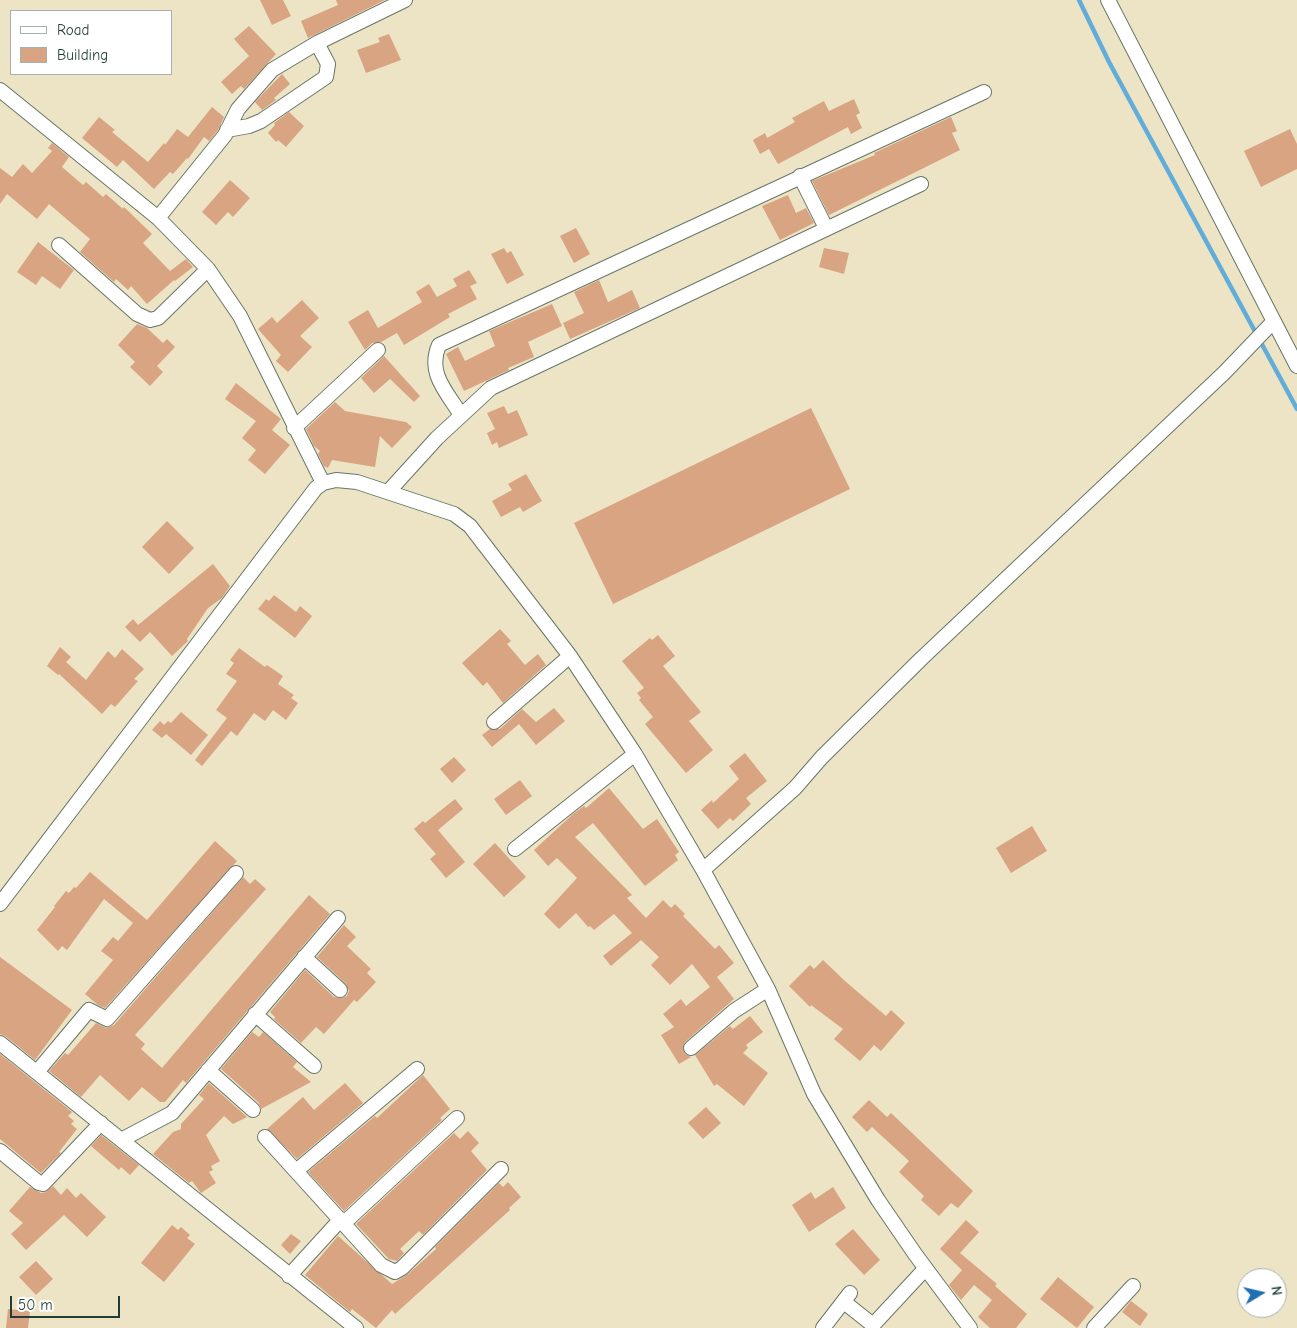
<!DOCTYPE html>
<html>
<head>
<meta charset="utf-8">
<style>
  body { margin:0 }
  #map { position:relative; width:1297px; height:1328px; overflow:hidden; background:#ece4c5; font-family:"Comic Neue",sans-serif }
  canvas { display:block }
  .legend { position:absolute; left:10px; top:10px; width:162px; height:65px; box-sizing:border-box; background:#fff; border:1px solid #a5b1ae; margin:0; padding:6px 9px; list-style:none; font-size:15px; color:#1f3d34 }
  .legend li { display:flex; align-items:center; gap:10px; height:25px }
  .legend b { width:25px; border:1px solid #a5b1ae }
  .north { position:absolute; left:1237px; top:1268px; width:50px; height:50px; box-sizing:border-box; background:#fff; border:1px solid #a5b1ae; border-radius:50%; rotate:81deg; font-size:14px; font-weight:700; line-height:20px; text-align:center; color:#1f3d34 }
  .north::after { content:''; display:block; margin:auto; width:18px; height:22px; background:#1f6fb2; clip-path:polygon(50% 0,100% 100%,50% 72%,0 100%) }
  .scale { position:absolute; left:10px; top:1296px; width:110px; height:22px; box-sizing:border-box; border:2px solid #1f3d34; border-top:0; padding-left:6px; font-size:15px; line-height:18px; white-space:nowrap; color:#1f3d34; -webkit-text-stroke:4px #fff; paint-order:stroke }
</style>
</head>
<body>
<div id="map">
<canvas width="1297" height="1328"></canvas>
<ul class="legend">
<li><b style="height:6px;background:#fff"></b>Road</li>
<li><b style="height:14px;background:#d8a481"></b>Building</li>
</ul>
<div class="north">N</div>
<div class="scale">50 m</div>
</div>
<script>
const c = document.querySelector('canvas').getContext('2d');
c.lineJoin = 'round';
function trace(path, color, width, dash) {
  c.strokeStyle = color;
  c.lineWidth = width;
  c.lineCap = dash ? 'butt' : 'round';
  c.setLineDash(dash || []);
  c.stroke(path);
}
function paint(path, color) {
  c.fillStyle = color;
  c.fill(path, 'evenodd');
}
const stream = new Path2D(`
  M1079 0 1109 62 1297 409`);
const building = new Path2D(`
  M260 0H283L291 16 272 25Z
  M336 0H385L308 38 301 21 338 5Z
  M249 26 276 54 244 89 241 86 232 94 221 82 249 56 234 39Z
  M389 34 401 60 366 73 357 50 380 42 378 38Z
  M282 74 290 84 274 98 276 100 262 110 255 102Z
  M854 99 860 113 856 115 862 128 851 134 848 127 778 164 769 149 760 154 753 140 765 133 767 138 795 122 792 118 824 101 829 111Z
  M212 107 224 117 218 130 209 141 204 137 188 159 187 158 173 174 170 172 154 189 123 160 117 167 82 138 99 117 115 130 112 132 148 162 164 143 165 145 177 129 188 137Z
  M289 112 304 126 286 147 278 140 276 142 268 133 275 125 274 123Z
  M951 117 957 131 952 133 960 150 829 215 812 181 875 155 874 153Z
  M1290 129 1297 144V169L1261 187 1244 151Z
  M52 143 69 157 62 167 83 185 86 182 103 197 106 194 123 209 124 207 152 234 143 243 170 271 186 259 193 267 175 281 174 280 147 304 131 286 128 290 116 279 114 282 80 252 90 239 49 204 37 219 7 194 0 204V168L12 177 23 164 32 173 52 151 48 148Z
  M230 180 250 198 233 217 228 212 216 225 202 212Z
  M788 195 796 213 806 208 814 223 780 240 762 206Z
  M576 228 590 254 574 263 560 236Z
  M38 242 74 270 60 289 42 276 36 285 17 272Z
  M504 248 507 253 511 251 524 275 507 284 491 254Z
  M824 248 849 253 844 274 819 267Z
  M469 270 477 283 470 286 477 299 448 314 450 317 404 345 397 333 381 342 372 343 365 350 348 322 368 310 378 328 422 302 416 292 429 284 437 297 457 286 453 279Z
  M599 280 608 302 632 290 640 308 570 339 563 323 584 313 574 292Z
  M302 300 319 318 300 336 312 347 288 372 276 361 281 355 258 329 272 317 277 323Z
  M552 304 562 326 528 342 534 357 508 368 509 370 464 391 446 354 458 347 465 361 495 346 489 331Z
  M137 324 147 328 163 343 167 339 175 347 157 366 163 372 150 386 130 367 135 362 118 345Z
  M384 356 420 396 414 402 390 379 374 393 361 378Z
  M236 383 281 419 272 430 290 445 265 474 248 460 256 450 242 438 256 421 225 399Z
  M335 402 345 411 406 422 412 427 392 448 380 436 375 467 332 460 328 468 324 466 318 454 320 451 314 446 306 429Z
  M504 406 508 414 517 410 528 435 499 448 497 442 492 445 487 433 495 429 487 413Z
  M811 408 850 489 613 604 574 523Z
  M526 474 542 501 523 512 520 507 501 517 492 501 512 490 508 484Z
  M167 521 194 548 169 574 142 547Z
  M213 564 230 586 222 598 208 608 187 639 188 641 172 656 150 632 140 642 125 627 133 619 138 625Z
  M274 595 296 612 300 606 312 616 295 638 258 609 266 599 269 601Z
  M500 629 511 641 507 644 525 665 538 654 546 665 503 703 487 682 483 686 462 663Z
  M658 635 675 656 663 666 701 712 689 721 713 750 686 773 645 724 653 717 639 700 641 698 637 693 644 688 622 661 650 638 652 640Z
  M60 647 71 657 66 662 86 680 108 651 115 658 122 649 144 669 134 679 138 681 115 707 111 704 102 714 59 674 58 675 47 666Z
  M239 648 265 667 267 665 283 676 278 684 294 695 291 698 298 703 286 720 273 710 265 721 254 713 237 736 231 731 202 766 195 760 227 718 216 710 237 681 226 674 234 663 230 660Z
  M554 708 565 721 536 745 519 724 492 747 482 735 490 729H500L522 709 536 722Z
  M181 712 208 735 191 755 166 734 162 738 152 730 160 721 164 725 168 721 171 723Z
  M745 753 767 781 746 798 751 804 733 821 730 818 718 829 701 810 712 800 713 803 739 779 729 766Z
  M454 757 466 770 452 783 440 769Z
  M520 780 532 796 506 815 494 799Z
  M609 788 643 829 657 819 679 852 675 855 678 860 645 886 593 823 575 837 632 895 627 898 646 918 663 900 671 908 675 904 685 914 683 916 715 949 719 945 734 963 717 977 734 999 685 1042 683 1050 685 1054 691 1057 679 1064 661 1035 674 1027 663 1014 681 999 686 1006 710 987 692 964 670 985 651 965 659 957 641 940 611 966 603 956 632 933 614 914 594 930 590 926 588 927 576 913 559 929 544 914 577 878 557 858 548 866 534 850 573 814 584 806 586 808Z
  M455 799 463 809 438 830 465 862 446 878 430 859 436 854 414 829 423 821 425 823Z
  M1032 826 1047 851 1011 873 996 848Z
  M215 841 237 861 105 1008 98 1005 85 994 113 960 101 951 113 937 118 941 133 923 104 899 67 950 62 946 58 951 37 930 55 907 54 906 66 891 69 893 74 887 76 888 90 872 147 920Z
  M495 843 526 877 504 897 473 864Z
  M243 877 250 884 255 879 266 889 135 1035 145 1044 141 1049 162 1068 309 895 330 914 186 1083 183 1080 165 1102H160L142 1087 129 1101 100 1075 81 1097 49 1071 65 1053 68 1055 96 1023 106 1028 114 1025Z
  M344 925 356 937 347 946 371 969 367 973 376 982 357 1002 354 1000 324 1034 316 1027 301 1043 274 1019 275 1017 270 1012 305 970 334 997 342 998 347 996 349 991 346 984 317 957Z
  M0 957 72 1010 35 1060 5 1036 0 1034Z
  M823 960 846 982 886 1016 891 1010 905 1023 881 1051 874 1045 860 1061 834 1039 843 1029 811 1005 810 1007 789 986 810 965 814 969Z
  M750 1016 763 1032 746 1045 748 1048 743 1053 768 1073 744 1106 717 1084 714 1086 695 1055 730 1026 733 1029Z
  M252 1032 259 1037 263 1032 297 1062 293 1067 311 1082 261 1109 259 1103 221 1069Z
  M0 1054 72 1112 68 1116 74 1121 71 1124 77 1129 59 1152 61 1153 41 1173 0 1139Z
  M423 1075 450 1109 440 1118 442 1120 344 1211 308 1172 375 1116 377 1118Z
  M209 1083 247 1117 233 1124 224 1116 206 1135 220 1161 211 1166 213 1170 209 1172 216 1183 201 1193 192 1181 189 1183 153 1154 173 1132 181 1129V1124L204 1099 199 1095Z
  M345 1083 363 1103 297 1159 267 1129 303 1097 314 1110Z
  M869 1100 887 1117 891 1113 973 1191 958 1208 951 1203 939 1216 921 1200 924 1196 899 1172 909 1161 872 1127 867 1132 852 1117Z
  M706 1107 721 1123 703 1139 688 1123Z
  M468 1131 479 1143 471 1151 487 1170 423 1235 419 1231 400 1249 404 1253 397 1261 389 1259 356 1224 454 1133 460 1139Z
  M101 1135 139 1165 130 1175 121 1167 119 1170 91 1146Z
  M508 1182 521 1197 509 1208 510 1210 395 1314 392 1310 376 1328 352 1309 350 1312 305 1275 338 1236 392 1284 408 1274 436 1249 435 1247 499 1183 503 1187Z
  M53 1186 61 1195 67 1188 76 1198 81 1193 106 1217 87 1237 64 1215 26 1250 11 1234 23 1223 9 1211 30 1187 41 1193 46 1192Z
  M833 1187 846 1208 809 1232 792 1205 811 1192 815 1199Z
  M966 1220 979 1232 960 1253 997 1284 995 1286 1027 1314 1016 1328H990L978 1317 992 1300 974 1285 961 1300 949 1285 962 1270 940 1249Z
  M172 1225 178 1230 181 1227 190 1235 187 1238 195 1244 164 1282 141 1263Z
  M853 1229 880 1260 864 1275 835 1244Z
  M291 1234 301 1241 290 1254 281 1245Z
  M36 1261 53 1279 36 1295 19 1277Z
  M1058 1277 1094 1307 1077 1328 1040 1299Z
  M1131 1301 1148 1314 1140 1326 1122 1312Z
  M8 1309 30 1311 28 1328H6Z`);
const minor = new Path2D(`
  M1108 0 1297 366
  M0 90 158 218 208 269 240 316 323 483
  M227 130 249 126 261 121 326 77 328 64 317 43
  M800 176 826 228
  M158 218 225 135 238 109 272 70 317 43 405 0
  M59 245 137 314 150 320 158 318 208 269
  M461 415C446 391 427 373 439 345L984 92
  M294 428 378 350
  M388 492 437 438 491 388 921 184
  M494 722 570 656
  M515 849 635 754
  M703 870 795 788 822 757 922 658 1224 373 1273 322
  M0 904 316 488 323 483 336 480 357 482 454 514 470 526 570 656 635 754 703 870 768 989 814 1094 878 1200 915 1254 970 1328
  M304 957 340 990
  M255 1014 314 1066
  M0 1043 356 1328
  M691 1048 734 1011 768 989
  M208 1070 253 1110
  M37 1072 89 1010 107 1019 236 873
  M265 1137 381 1265 395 1272 402 1268 501 1169
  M121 1140 172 1113 338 918
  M0 1151 39 1183 43 1184 101 1123
  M296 1171 417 1069
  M344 1223 457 1118
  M289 1276 341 1219
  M844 1302 873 1325 925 1269
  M823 1328 850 1293
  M1094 1328 1133 1286`);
trace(stream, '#62acda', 4.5);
paint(building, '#d8a481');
trace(minor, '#677767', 16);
trace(minor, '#fff', 14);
</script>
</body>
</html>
